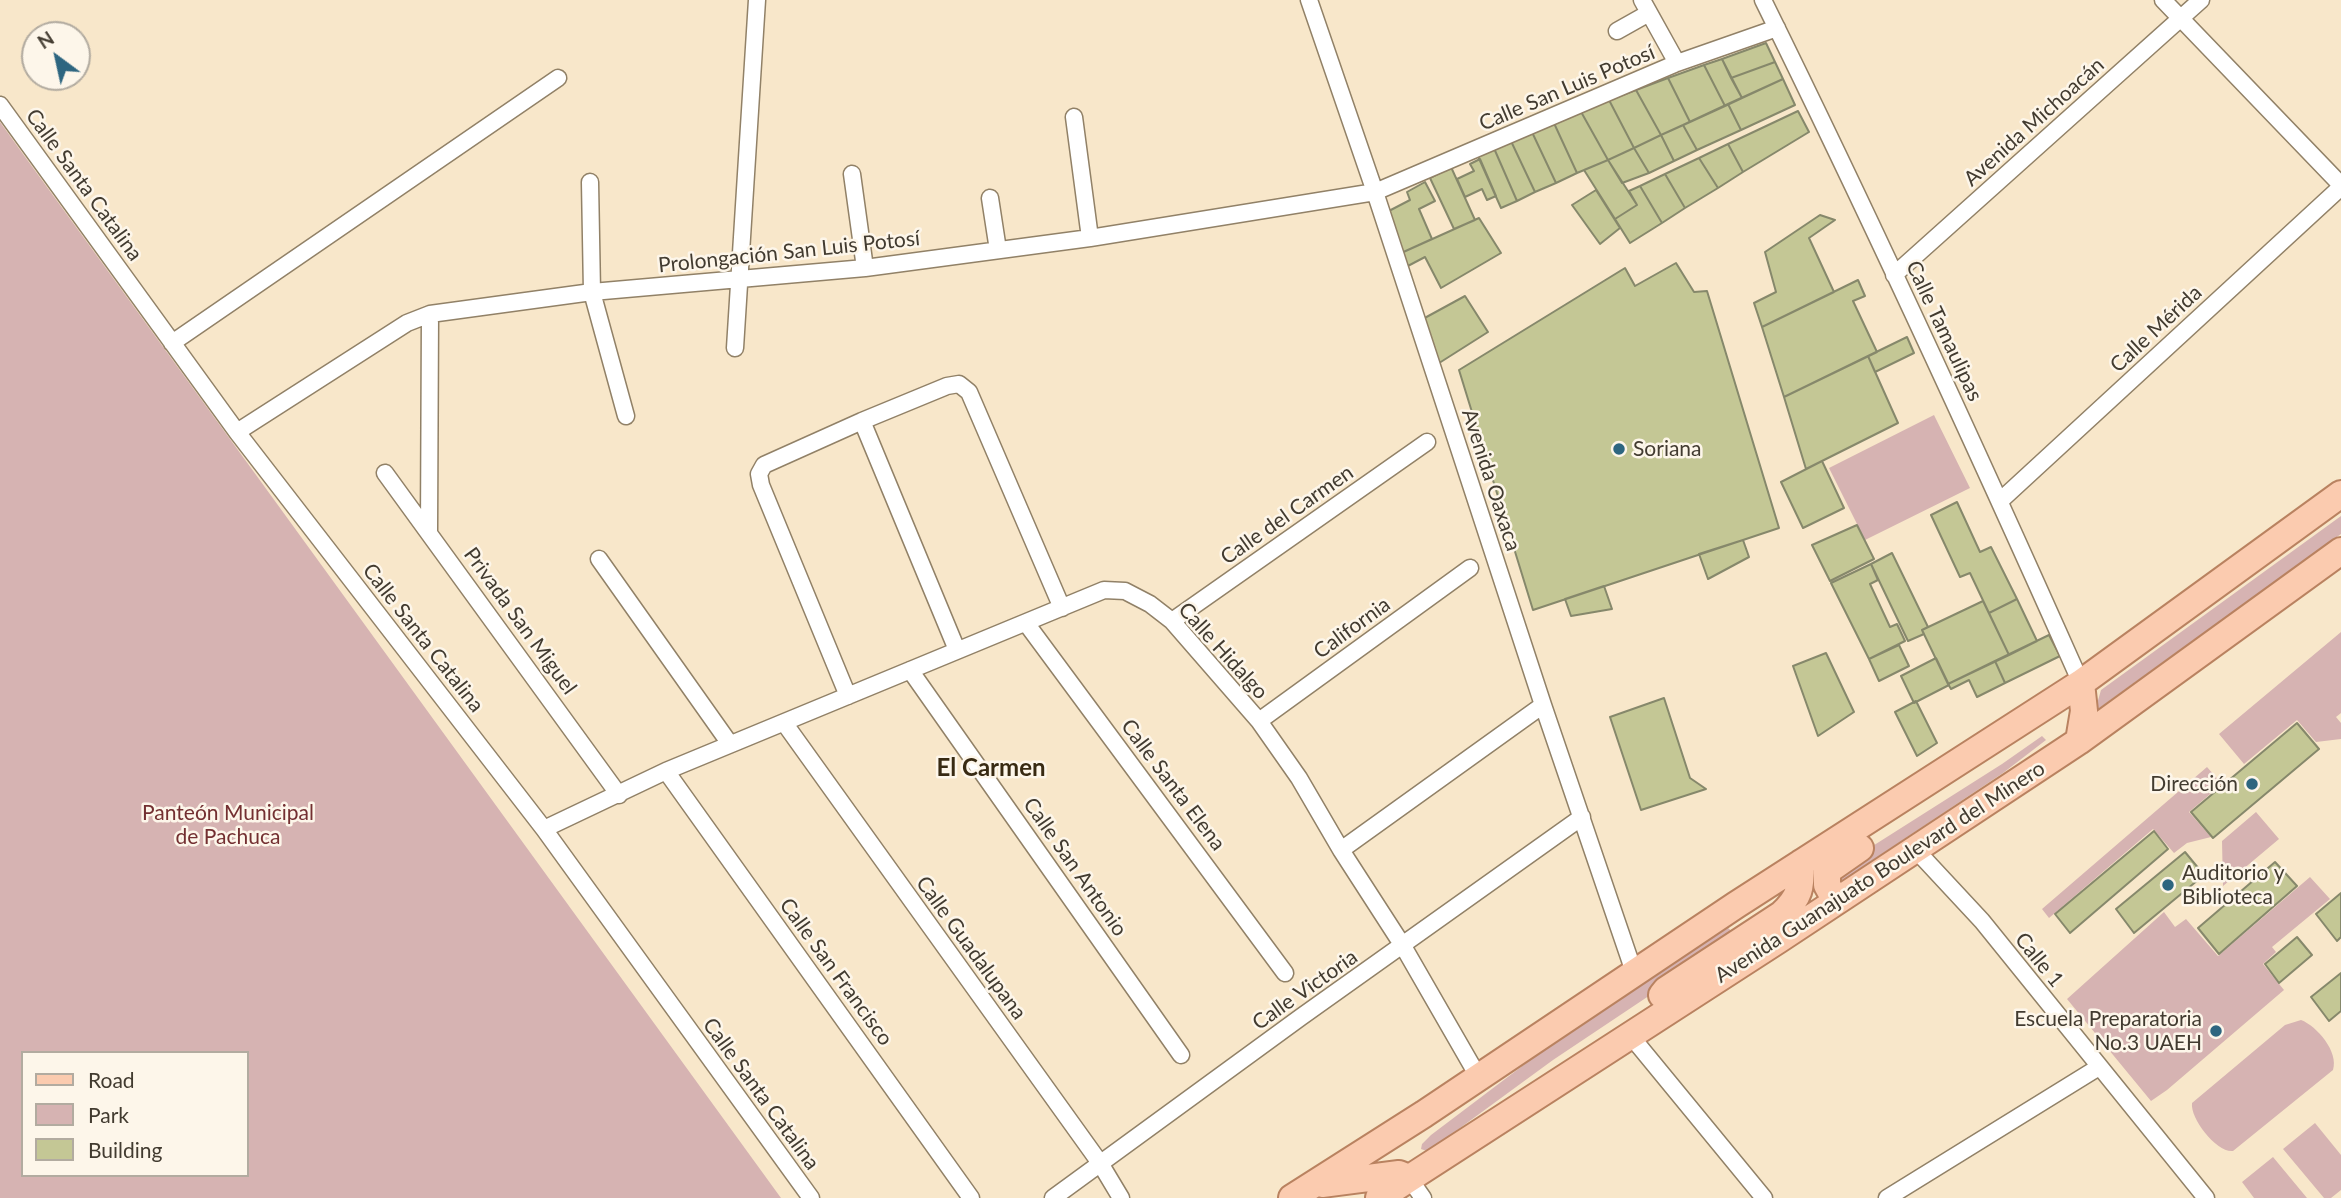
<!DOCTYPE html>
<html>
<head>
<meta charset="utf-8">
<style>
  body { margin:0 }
  #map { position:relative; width:2341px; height:1198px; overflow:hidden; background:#f8e7ca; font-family:Lato,sans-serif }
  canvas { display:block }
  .legend { position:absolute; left:21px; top:1051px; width:228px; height:126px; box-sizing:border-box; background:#fdf6ea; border:2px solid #b2aba0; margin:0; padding:9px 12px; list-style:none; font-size:21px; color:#423b30 }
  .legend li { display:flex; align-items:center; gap:14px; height:35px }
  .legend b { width:35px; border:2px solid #b2aba0 }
  .north { position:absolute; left:21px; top:21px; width:70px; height:70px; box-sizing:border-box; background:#fdf6ea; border:2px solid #b2aba0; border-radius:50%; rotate:327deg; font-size:19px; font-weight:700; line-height:28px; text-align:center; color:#423b30 }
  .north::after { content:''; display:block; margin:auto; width:24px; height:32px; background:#2e6680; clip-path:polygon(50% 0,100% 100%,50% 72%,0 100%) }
</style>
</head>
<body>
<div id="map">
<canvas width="2341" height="1198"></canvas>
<ul class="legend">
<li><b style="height:9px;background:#fbcbaf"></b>Road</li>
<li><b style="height:19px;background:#d6b3b2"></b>Park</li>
<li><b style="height:19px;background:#c4c795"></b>Building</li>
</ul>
<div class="north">N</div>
</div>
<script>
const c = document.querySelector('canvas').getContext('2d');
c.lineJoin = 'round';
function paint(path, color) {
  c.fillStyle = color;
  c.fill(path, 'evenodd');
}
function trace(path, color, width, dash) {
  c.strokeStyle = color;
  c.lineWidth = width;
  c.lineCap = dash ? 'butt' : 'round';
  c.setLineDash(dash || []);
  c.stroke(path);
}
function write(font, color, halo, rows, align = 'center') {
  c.font = font + ' Lato,sans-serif';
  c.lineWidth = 5;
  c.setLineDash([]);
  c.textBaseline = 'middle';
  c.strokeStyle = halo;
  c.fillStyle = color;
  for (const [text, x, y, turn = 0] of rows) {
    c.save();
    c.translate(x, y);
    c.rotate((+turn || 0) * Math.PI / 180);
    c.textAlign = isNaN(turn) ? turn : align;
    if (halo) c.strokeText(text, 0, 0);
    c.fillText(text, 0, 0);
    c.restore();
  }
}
const green = new Path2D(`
  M0 122 23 154 781 1198H0ZM23 1053H247V1175H23Z
  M1934 415 1970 488 1865 540 1829 468Z
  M2341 516V534L2095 711 2101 690Z
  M2341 632V713L2336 717 2341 723V739L2316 742 2297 720 2244 764 2219 734Z
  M2042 736 2046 740 2003 773 1843 880H1839L1838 868 2002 764Z
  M2207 767 2222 784 2189 812 2211 837 2187 843 2174 853 2153 829 2049 918 2042 909Z
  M2256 812 2279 839 2223 886 2222 841Z
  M2310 877 2330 899 2272 947 2276 952 2263 964 2284 990 2167 1090 2151 1101 2067 999 2164 912 2175 927 2186 919 2218 956Z
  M1728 928 1735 934 1731 941 1553 1060 1434 1147 1427 1151 1421 1149 1422 1144 1431 1135 1562 1036Z
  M2301 1020C2317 1026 2339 1052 2333 1070L2233 1151C2217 1153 2190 1119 2192 1103L2285 1025Z
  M2315 1123 2341 1155V1190L2331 1198H2324L2283 1149Z
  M2273 1157 2307 1198H2254L2242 1182Z`);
const building = new Path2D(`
  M1766 43 1775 62 1731 78 1722 59Z
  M1722 59 1742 98 1725 106 1704 65Z
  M1775 62 1783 79 1742 98 1731 78Z
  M1704 65 1725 106 1690 122 1668 78Z
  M1668 78 1690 122 1661 135 1636 90Z
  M1783 79 1795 105 1741 130 1728 104Z
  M1636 90 1661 135 1634 148 1609 100Z
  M1609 100 1634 148 1608 160 1580 110Z
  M1728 104 1741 130 1697 150 1683 125Z
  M1580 110 1608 160 1577 173 1553 121Z
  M1798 111 1809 132 1743 172 1728 144Z
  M1553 121 1577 173 1556 183 1531 130Z
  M1683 125 1697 150 1674 161 1661 135Z
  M1531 130 1556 183 1535 192 1510 139Z
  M1661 135 1674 161 1649 173 1634 148Z
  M1510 139 1535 192 1517 201 1493 146Z
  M1728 144 1743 172 1718 188 1699 158Z
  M1493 146 1517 201 1501 208 1477 154Z
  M1634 148 1649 173 1622 183 1608 160Z
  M1699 158 1718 188 1685 208 1665 174Z
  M1480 159 1496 196 1487 200 1482 189 1465 197 1457 179 1474 171 1470 164Z
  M1608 160 1637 205 1615 219 1584 170Z
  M1451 167 1475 220 1454 229 1430 178Z
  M1665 174 1685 208 1662 223 1640 186Z
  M1425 182 1435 201 1419 209 1432 239 1399 254 1385 213 1410 200 1407 192Z
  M1640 186 1662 223 1630 243 1615 219 1637 205 1629 191Z
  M1596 190 1620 228 1600 244 1572 205Z
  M1820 215 1835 220 1809 238 1834 292 1762 327 1754 303 1776 292 1765 252Z
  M1479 218 1501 253 1441 288 1425 257 1404 268 1399 254Z
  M1676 263 1694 292 1707 291 1779 528 1533 610 1459 370 1625 268 1635 286Z
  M1858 280 1865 296 1853 301 1877 352 1784 397 1762 327Z
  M1465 296 1488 332 1436 365 1421 320Z
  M1907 337 1914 353 1875 372 1868 356Z
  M1868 356 1898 423 1806 469 1784 397Z
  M1822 461 1844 508 1803 528 1781 482Z
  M1957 502 1980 552 1991 547 2017 599 1989 613 1970 573 1960 577 1931 515Z
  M1857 525 1874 559 1830 581 1812 545Z
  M1743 540 1749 557 1708 579 1699 554Z
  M1892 553 1928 627 1922 630 1924 634 1908 641 1871 564Z
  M1871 564 1878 580 1870 584 1890 627 1897 624 1905 641 1869 659 1831 583Z
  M1604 586 1612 609 1571 616 1565 599Z
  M2017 599 2037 641 2009 655 1989 613Z
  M1983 601 2009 655 1948 684 1922 630Z
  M2049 635 2060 656 2005 683 1995 661Z
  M1899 645 1909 666 1879 681 1869 659Z
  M1826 653 1854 712 1818 736 1793 666Z
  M1936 658 1949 685 1914 703 1901 676Z
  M1995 661 2005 683 1977 697 1969 680 1951 689 1948 684Z
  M1664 698 1690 778 1706 789 1641 810 1610 717Z
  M1916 701 1937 743 1917 756 1895 712Z
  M2297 723 2319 749 2213 838 2191 812Z
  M2154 831 2168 849 2070 933 2055 914Z
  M2185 852 2204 875 2134 933 2116 909Z
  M2275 862 2297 886 2219 954 2198 928Z
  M2341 893V937L2337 941 2316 914Z
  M2297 937 2312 955 2279 983 2265 964Z
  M2341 973V1011L2329 1021 2311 997Z`);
const street = new Path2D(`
  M1309 0 1375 192 1543 705 1634 972
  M1642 0 1677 63
  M1763 0C1874 225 1979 454 2081 683
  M2163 0 2341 185
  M1617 31 1649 13
  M0 105 237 432 544 829 811 1198
  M1074 117 1090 238
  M852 174 865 268
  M590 182 592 292 626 416
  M990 198 998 250
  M1894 275 2201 0
  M172 343 558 78
  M735 348 757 0
  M862 421 957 650
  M237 432 407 323 430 314 592 292 865 268 1090 238 1375 192 1677 63 1777 28
  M385 473 619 795
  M2000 501 2341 187
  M429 531 430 314
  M599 559 730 744
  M1172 621 1427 442
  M1026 623 1285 973
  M910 670 1181 1055
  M848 696 761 485 759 474 764 465 862 421 947 386 959 384 969 392 1062 608
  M1259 721 1470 568
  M785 724 1100 1163 1121 1198
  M666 771 971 1198
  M544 829 666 771 1104 590 1125 591 1150 604 1172 621 1259 721 1299 778 1341 850 1403 946 1479 1078
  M1915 849 1982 921 2206 1198
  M1341 850 1543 705
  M1630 1035 1764 1198
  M1409 1178 1423 1198
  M1053 1198 1301 1017 1582 817
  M1887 1198 2099 1067`);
const primary = new Path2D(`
  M2079 741 2084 711 2081 683
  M1832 894 1827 885V871L1860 848
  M1662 995 1666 990 1782 914C1800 897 1801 888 1801 863
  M1322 1184 1399 1174 1409 1178
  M1292 1198 1424 1114 1736 905 2081 683 2341 494
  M1379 1198 1778 940 2079 741 2341 551`);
const markers = [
  [1619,449,7,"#2e6680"],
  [2252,784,7,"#2e6680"],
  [2168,885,7,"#2e6680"],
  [2216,1031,7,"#2e6680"]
];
const streetNames = [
  ["Calle San Luis Potosí",1567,88,-23],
  ["Avenida Michoacán",2034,122,-42],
  ["Calle Santa Catalina",84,185,54],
  ["Prolongación San Luis Potosí",789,252,-6],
  ["Calle Mérida",2156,329,-43],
  ["Calle Tamaulipas",1944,331,65],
  ["Avenida Oaxaca",1491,480,72],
  ["Calle del Carmen",1287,515,-35],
  ["Privada San Miguel",520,621,54],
  ["California",1352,628,-36],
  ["Calle Santa Catalina",423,638,52],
  ["Calle Hidalgo",1223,651,48],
  ["Calle Santa Elena",1173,785,53],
  ["Calle San Antonio",1075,867,55],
  ["Avenida Guanajuato Boulevard del Minero",1880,872,-33],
  ["Calle Guadalupana",971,948,54],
  ["Calle 1",2039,960,51],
  ["Calle San Francisco",836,972,54],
  ["Calle Victoria",1305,990,-35],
  ["Calle Santa Catalina",761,1094,54]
];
const poiNames = [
  ["Soriana",1633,449],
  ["Dirección",2238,784,"right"],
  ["Auditorio y",2182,873],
  ["Biblioteca",2182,897],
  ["Escuela Preparatoria",2202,1019,"right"],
  ["No.3 UAEH",2202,1043,"right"]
];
const parkNames = [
  ["Panteón Municipal",228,813],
  ["de Pachuca",228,837]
];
const quarterNames = [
  ["El Carmen",991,768]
];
paint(green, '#d6b3b2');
paint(building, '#c4c795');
trace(building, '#86886b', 2);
trace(street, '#918167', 19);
trace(primary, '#b98260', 30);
trace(street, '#fff', 16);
trace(primary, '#fbcbaf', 26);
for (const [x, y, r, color] of markers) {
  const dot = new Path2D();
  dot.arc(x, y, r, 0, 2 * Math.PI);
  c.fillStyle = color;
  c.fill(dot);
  trace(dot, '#fdf6ea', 2.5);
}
write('21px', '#423b30', '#fdf6ea', streetNames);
write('21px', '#423b30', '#fdf6ea', poiNames, 'left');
write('21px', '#732f31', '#fdf6ea', parkNames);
write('bold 24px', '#382a12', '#fdf6ea', quarterNames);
</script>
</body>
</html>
